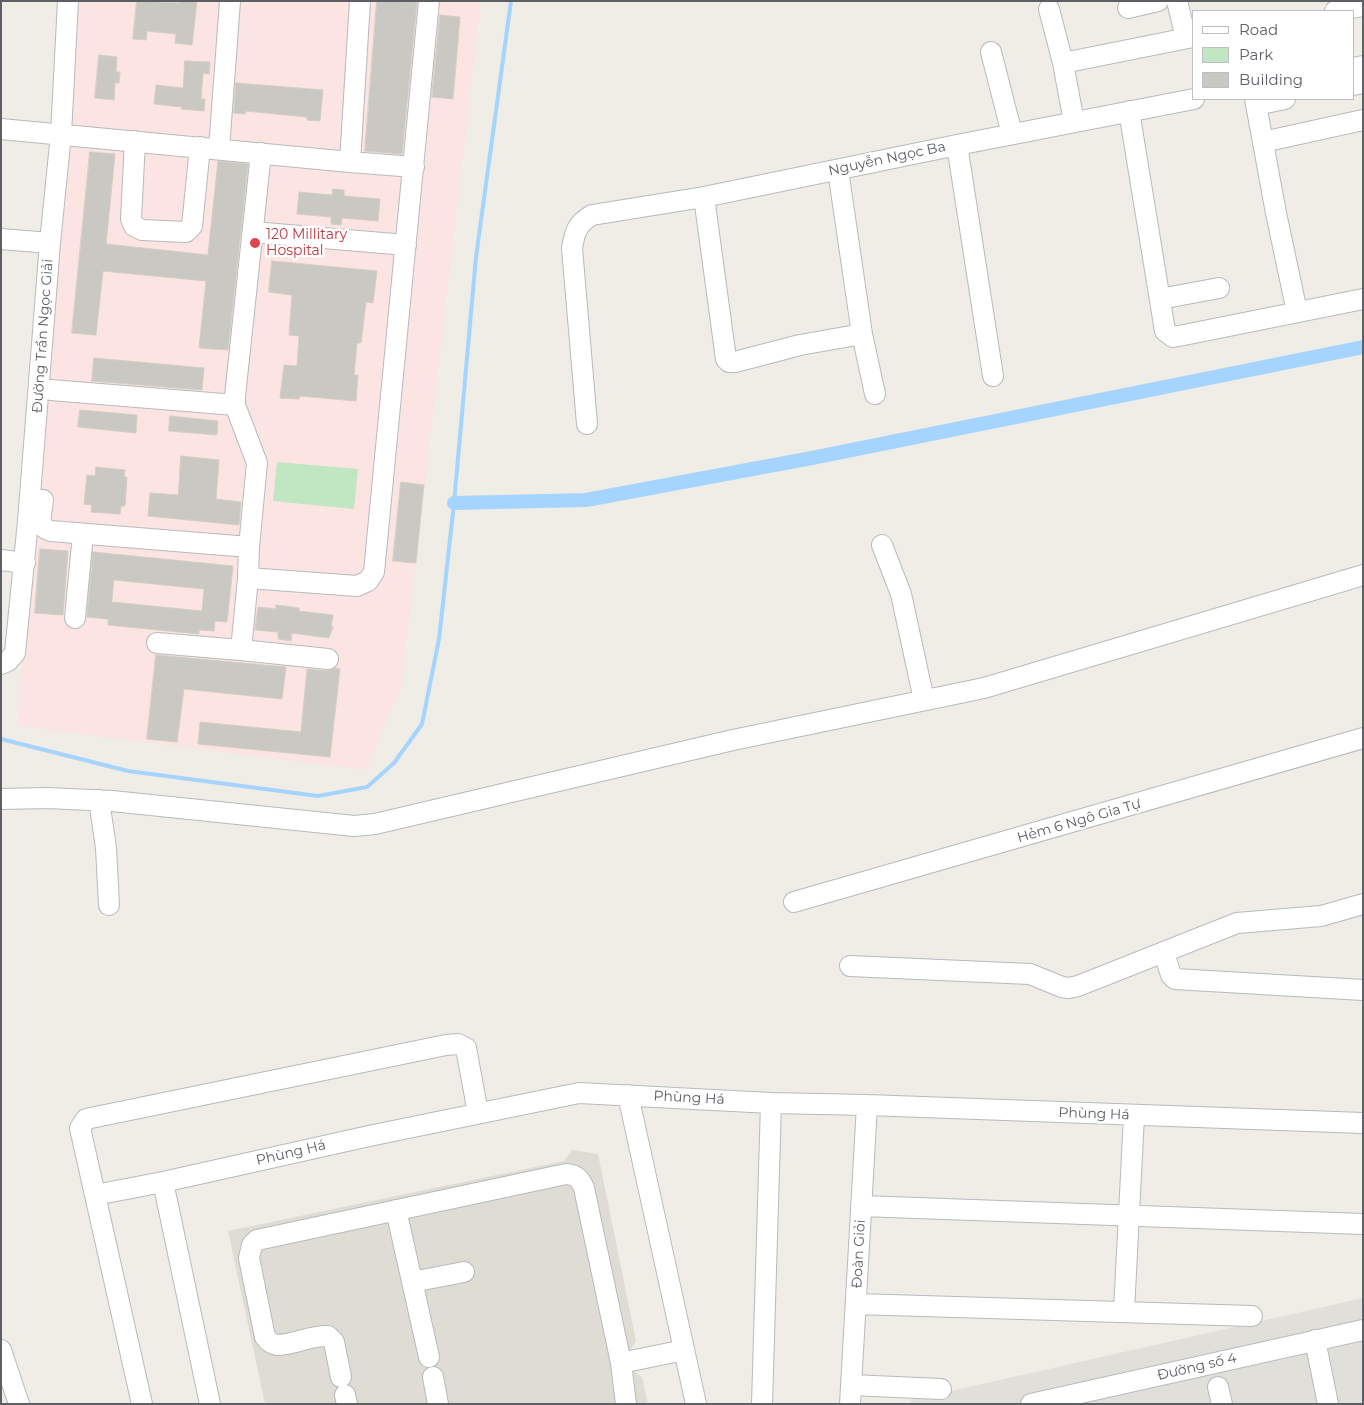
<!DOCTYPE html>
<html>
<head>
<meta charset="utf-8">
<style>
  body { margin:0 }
  #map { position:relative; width:1364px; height:1405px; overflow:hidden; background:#efede5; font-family:Montserrat,sans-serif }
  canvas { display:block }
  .frame { position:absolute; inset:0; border:2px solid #5c6065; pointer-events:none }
  .legend { position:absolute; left:1192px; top:10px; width:162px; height:90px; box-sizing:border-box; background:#fff; border:1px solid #bebfc1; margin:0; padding:6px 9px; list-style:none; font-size:15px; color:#5c6065 }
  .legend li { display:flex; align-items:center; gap:10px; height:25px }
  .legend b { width:25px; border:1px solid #bebfc1 }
</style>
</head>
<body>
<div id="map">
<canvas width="1364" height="1405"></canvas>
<div class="frame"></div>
<ul class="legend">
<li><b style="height:6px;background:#fff"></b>Road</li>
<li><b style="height:14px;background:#c1e6c2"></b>Park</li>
<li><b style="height:14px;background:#cac8c2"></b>Building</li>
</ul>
</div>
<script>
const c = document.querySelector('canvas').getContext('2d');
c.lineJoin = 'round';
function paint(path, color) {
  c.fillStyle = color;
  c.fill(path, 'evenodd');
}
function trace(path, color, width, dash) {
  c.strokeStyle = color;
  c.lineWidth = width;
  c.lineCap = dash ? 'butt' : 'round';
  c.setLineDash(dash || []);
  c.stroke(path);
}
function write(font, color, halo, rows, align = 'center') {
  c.font = font + ' Montserrat,sans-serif';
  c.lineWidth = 5;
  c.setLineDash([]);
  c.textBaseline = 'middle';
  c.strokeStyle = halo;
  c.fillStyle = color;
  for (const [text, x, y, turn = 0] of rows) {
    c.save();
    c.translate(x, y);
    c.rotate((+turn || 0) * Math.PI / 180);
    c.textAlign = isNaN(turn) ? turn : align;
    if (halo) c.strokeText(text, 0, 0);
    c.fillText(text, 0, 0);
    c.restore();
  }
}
const industrial = new Path2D(`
  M1363 1298V1404H912L911 1400Z`);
const education = new Path2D(`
  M572 1150 598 1154 636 1341 628 1353 631 1368 642 1378 648 1404H265L228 1231 564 1161Z`);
const medical = new Path2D(`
  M78 1H481L401 687 366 770 17 726Z`);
const green = new Path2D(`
  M277 462 358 469 354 509 273 501Z`);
const stream = new Path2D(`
  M1 739 128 771 318 796 367 787 394 763 422 724 439 639 454 503 476 257 511 1`);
const canal = new Path2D(`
  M454 503 586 500 812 458 1363 347`);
const building = new Path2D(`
  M137 1 179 3V1H197L192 45 175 43 176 34 147 31 146 40 133 39Z
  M377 1 417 2 402 154 365 151Z
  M440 15 460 17 453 99 432 97Z
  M99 55 117 57 116 72H120L119 83H115L114 100 95 98Z
  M185 61 210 62 209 74 203 73 201 99H205L204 111 181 109 182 107 154 104 156 85 183 88Z
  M236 83 323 90 320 121 307 120V117L246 111 245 114 234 113Z
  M90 152 115 154 106 244 208 255 218 161 248 164 228 350 199 348 206 281 103 271 96 335 72 333Z
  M333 189 344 190V196L380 199 378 221 342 218 341 225 331 224V217L297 214 299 192 332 195Z
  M272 261 377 271 373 303 366 302 361 343H357L354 375H358L356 401 300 396 299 399 280 398 284 365 297 366 299 336 289 335 292 295 269 292Z
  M94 358 204 368 202 390 92 381Z
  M80 410 137 415 136 433 78 427Z
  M170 416 218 421 217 435 169 431Z
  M181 456 219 460 216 499 241 502 239 525 148 516 150 493 178 495Z
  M96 467 125 470 124 477H127L125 506H121L120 514 91 512 92 505 84 504 87 475 95 476Z
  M401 482 424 485 416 563 393 561Z
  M40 549 68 551 63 615 35 613Z
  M93 552 233 566 227 622 215 621 214 631 199 630V634L108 625V619L87 617ZM114 580 204 589 202 611 112 602Z
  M276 605 299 608V611L333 615 331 627H333L329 638 292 633 291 641 278 639V632L255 630 258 607 276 609Z
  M156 655 286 667 282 699 184 689 177 742 147 739Z
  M335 668 340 669 330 757 198 744 200 722 301 732 307 669 327 671Z`);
const minor = new Path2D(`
  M1177 1 1186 38
  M1128 8 1158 1
  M1049 9 1063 63 1074 122
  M1335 11 1363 6
  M991 52 1012 134
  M1063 63 1193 37
  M1353 68 1363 66
  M1353 85 1363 83
  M1255 99 1276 213 1297 312
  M1256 105 1285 99
  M1129 111 1165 331 1173 337 1184 335 1363 299
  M1 129 350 162 360 1
  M135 141 131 219 134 226 142 230 186 232 192 226 200 147
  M1263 142 1363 120
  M957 145 993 376
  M219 149 230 1
  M261 153 235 396V405L257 463 249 547 248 578 241 650 328 659
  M350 162 414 167
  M838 170 862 334 875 394
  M704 197 726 359 729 362H735L800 345 862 334
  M253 232 406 245
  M1 239 50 243
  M1160 299 1219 288
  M51 390 235 405
  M587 424 572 248C575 231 577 224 592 215L704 197 957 145 1194 99
  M43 500C42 515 35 526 51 531L249 547
  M882 545 901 594 924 700
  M1 560 25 563
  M248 578 357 586 368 581 374 572 429 1
  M75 618 83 534
  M157 643 241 650
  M1 664 8 661 15 653 28 521 50 243 61 134 68 1
  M1 799 47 798 112 801 354 826 375 824 733 740 984 688 1363 575
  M99 800 106 848 109 905
  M794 902 1363 738
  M1164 953 1171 975 1175 979 1363 990
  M850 966 1030 974 1062 987 1069 988 1078 986 1237 923 1321 916 1363 904
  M628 1095 696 1404
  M478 1113 466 1048 458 1044 446 1045 86 1119 80 1128 95 1195 163 1182 369 1136 579 1093 771 1103 867 1105 1363 1123
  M163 1182 210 1404
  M95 1195 142 1404
  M861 1206 1363 1224
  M396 1210 429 1357
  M412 1282 464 1272
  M856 1304 1252 1316
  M1124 1311 1134 1116
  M1315 1340 1328 1404
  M1 1350 19 1404
  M621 1363 626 1404
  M341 1377 334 1342 328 1336C310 1335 295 1345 277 1345 271 1344 268 1341 265 1337L249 1258 252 1245 257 1240 566 1174C577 1175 580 1179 584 1188L621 1363 684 1350
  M433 1377 438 1404
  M851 1385 941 1389
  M1218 1387 1222 1404
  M345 1395 347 1404
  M762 1404 771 1103
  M850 1404 867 1105
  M1031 1404 1363 1330`);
const markers = [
  [255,243,6,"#e0444e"]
];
const streetNames = [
  ["Nguyễn Ngọc Ba",887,159,-12],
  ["Đường Trần Ngọc Giải",43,336,-86],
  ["Hẻm 6 Ngô Gia Tự",1079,821,-16],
  ["Phùng Há",689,1098,3],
  ["Phùng Há",1094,1114,2],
  ["Phùng Há",291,1153,-13],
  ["Đoàn Giỏi",859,1254,-87],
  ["Đường số 4",1197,1367,-13]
];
const healthNames = [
  ["120 Millitary",266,235],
  ["Hospital",266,251]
];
paint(industrial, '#e0dfd9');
paint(education, '#dfdcd3');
paint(medical, '#fbe4e1');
paint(green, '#c1e6c2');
trace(stream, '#a5d5ff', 4);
trace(canal, '#a5d5ff', 14);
paint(building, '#cac8c2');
trace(building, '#d4cfc3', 1);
trace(minor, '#b7babe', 22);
trace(minor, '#fff', 20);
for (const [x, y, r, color] of markers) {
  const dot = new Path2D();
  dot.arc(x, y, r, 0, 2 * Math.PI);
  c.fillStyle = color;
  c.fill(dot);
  trace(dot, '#fff', 2);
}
write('14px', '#5c6065', '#fff', streetNames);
write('14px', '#be3a42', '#fff', healthNames, 'left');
</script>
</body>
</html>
